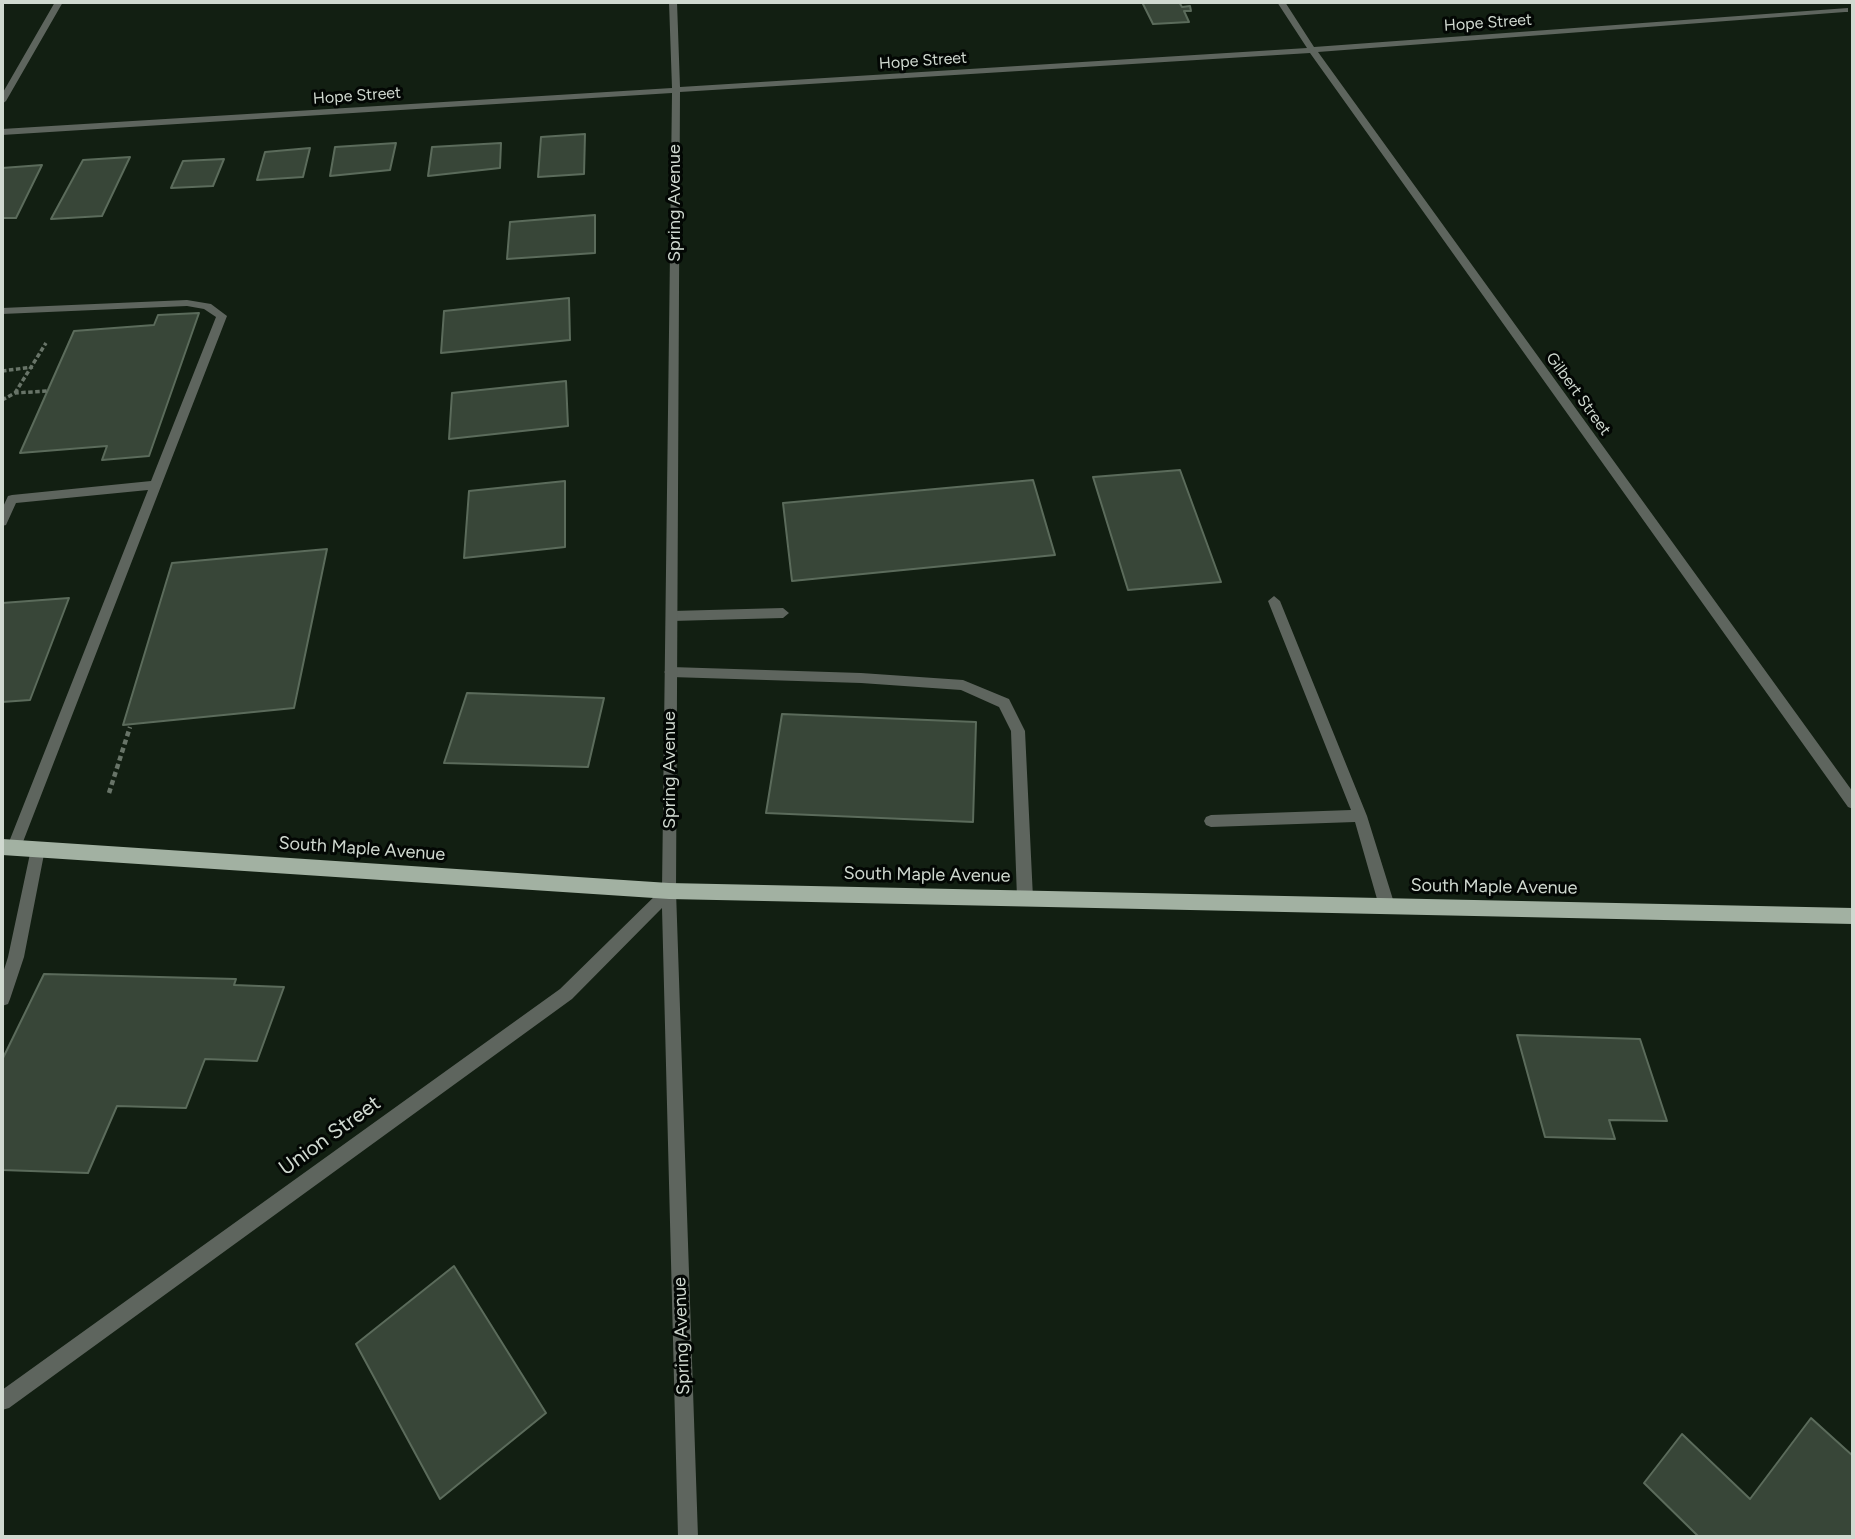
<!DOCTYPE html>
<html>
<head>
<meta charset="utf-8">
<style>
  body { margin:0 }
  #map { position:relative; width:1855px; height:1539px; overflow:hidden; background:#121f12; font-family:Figtree,sans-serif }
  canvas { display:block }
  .frame { position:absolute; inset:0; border:4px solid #d0d9d0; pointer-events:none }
</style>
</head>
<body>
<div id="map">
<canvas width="1855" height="1539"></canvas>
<div class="frame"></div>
</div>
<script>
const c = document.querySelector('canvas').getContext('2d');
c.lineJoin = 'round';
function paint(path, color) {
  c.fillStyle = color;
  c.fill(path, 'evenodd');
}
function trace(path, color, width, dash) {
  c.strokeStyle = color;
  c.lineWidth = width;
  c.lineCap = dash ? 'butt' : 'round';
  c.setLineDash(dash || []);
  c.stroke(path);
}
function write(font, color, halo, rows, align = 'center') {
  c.font = font + ' Figtree,sans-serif';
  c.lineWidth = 6;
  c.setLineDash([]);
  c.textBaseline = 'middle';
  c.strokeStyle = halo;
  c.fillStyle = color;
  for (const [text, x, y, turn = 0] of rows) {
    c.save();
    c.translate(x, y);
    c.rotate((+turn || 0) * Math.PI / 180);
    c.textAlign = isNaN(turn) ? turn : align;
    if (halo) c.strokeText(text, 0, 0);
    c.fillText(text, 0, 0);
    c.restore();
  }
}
const building = new Path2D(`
  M1142 2H1179L1182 7 1190 6 1191 11H1184L1189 22 1153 24Z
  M585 134 584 174 538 177 541 137Z
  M396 143 390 170 330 176 335 147Z
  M501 143 500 168 428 176 432 147Z
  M310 148 303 177 257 180 265 152Z
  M130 157 102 216 51 219 83 160Z
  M224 159 213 186 171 188 183 161Z
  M42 165 16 218H2V168Z
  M595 215V253L507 259 510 222Z
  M569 298 570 340 441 353 444 311Z
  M199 313 149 456 102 460 107 446 20 453 74 331 154 325 158 315Z
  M566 381 568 426 449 439 452 393Z
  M1180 470 1221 582 1128 590 1093 477Z
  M1033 480 1055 555 792 581 783 503Z
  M565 481V547L464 558 469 491Z
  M327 549 294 708 123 725 172 563Z
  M69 598 30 700 2 702V603Z
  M467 693 604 698 588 767 444 763Z
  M782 714 976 722 973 822 766 813Z
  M44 974 236 979 234 985 284 987 257 1061 205 1059 186 1108 117 1106 88 1173 2 1170V1060Z
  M1517 1035 1640 1039 1667 1121 1609 1120 1615 1139 1545 1137Z
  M454 1266 546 1413 440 1499 356 1344Z
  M1811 1418 1853 1456V1537H1699L1644 1483 1682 1434 1750 1499Z`);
const pathFar1 = new Path2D(`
  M2 371 33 367
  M15 393 46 343
  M2 400 15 393 48 391`);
const path = new Path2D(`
  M109 793 130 727`);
const lane = new Path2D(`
  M187 300 211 304 227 316 21 847 19 851 14 853 9 851 7 847 148 490 16 503 6 525 2 526V509L8 496 12 495 151 481 216 317 204 309 187 306 2 314V308Z
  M1274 596 1280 601 1367 816 1395 906 1392 911 1387 913 1382 911 1379 906 1355 822 1211 827 1206 825 1204 821 1206 817 1211 815 1351 810 1268 601Z
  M783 608 789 613 783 618 672 621 666 616 672 611Z
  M671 667 861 673 963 680 1009 699 1025 731 1033 898 1030 903 1025 904 1020 903 1017 898 1011 731 999 707 961 690 861 683 671 677 664 672Z
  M38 843 43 845 45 849 24 957 10 999 8 1004 2 1006V976L8 957 31 849 33 845Z`);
const street = new Path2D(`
  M55 2H63L6 101 2 104V94Z
  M669 2H677L680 87 1307 48 1277 2H1285L1314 47 1848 8V12H1845L1318 52 1853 792V809L1848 807 1310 53 680 92 676 891 698 1537H678L662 908 572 999 9 1408 2 1410V1390L560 989 662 889 672 93 2 135V129L672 88Z`);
const primary = new Path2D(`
  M2 839 669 883 1853 908V924L669 899 2 855Z`);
const farStreetnames = [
  ["Hope Street",1488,23,-4],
  ["Hope Street",923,61,-4],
  ["Hope Street",357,96,-4],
  ["Gilbert Street",1578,394,54]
];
const streetNames = [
  ["Spring Avenue",675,203,-90],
  ["Spring Avenue",670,770,-90],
  ["South Maple Avenue",362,849,4],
  ["South Maple Avenue",927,875,1],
  ["South Maple Avenue",1494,887,1],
  ["Spring Avenue",682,1336,-92]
];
const nearStreetnames = [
  ["Union Street",330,1136,-36]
];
paint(building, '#384638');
trace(building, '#5b6b5b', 2);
trace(pathFar1, '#687468', 3.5, [4.5, 2.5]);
trace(path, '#687468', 4.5, [5, 3.5]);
paint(lane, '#5e655e');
paint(street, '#5e655e');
paint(primary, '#a2b1a2');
write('16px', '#d0d9d0', '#030704', farStreetnames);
write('18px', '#d0d9d0', '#030704', streetNames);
write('21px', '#d0d9d0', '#030704', nearStreetnames);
</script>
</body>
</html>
